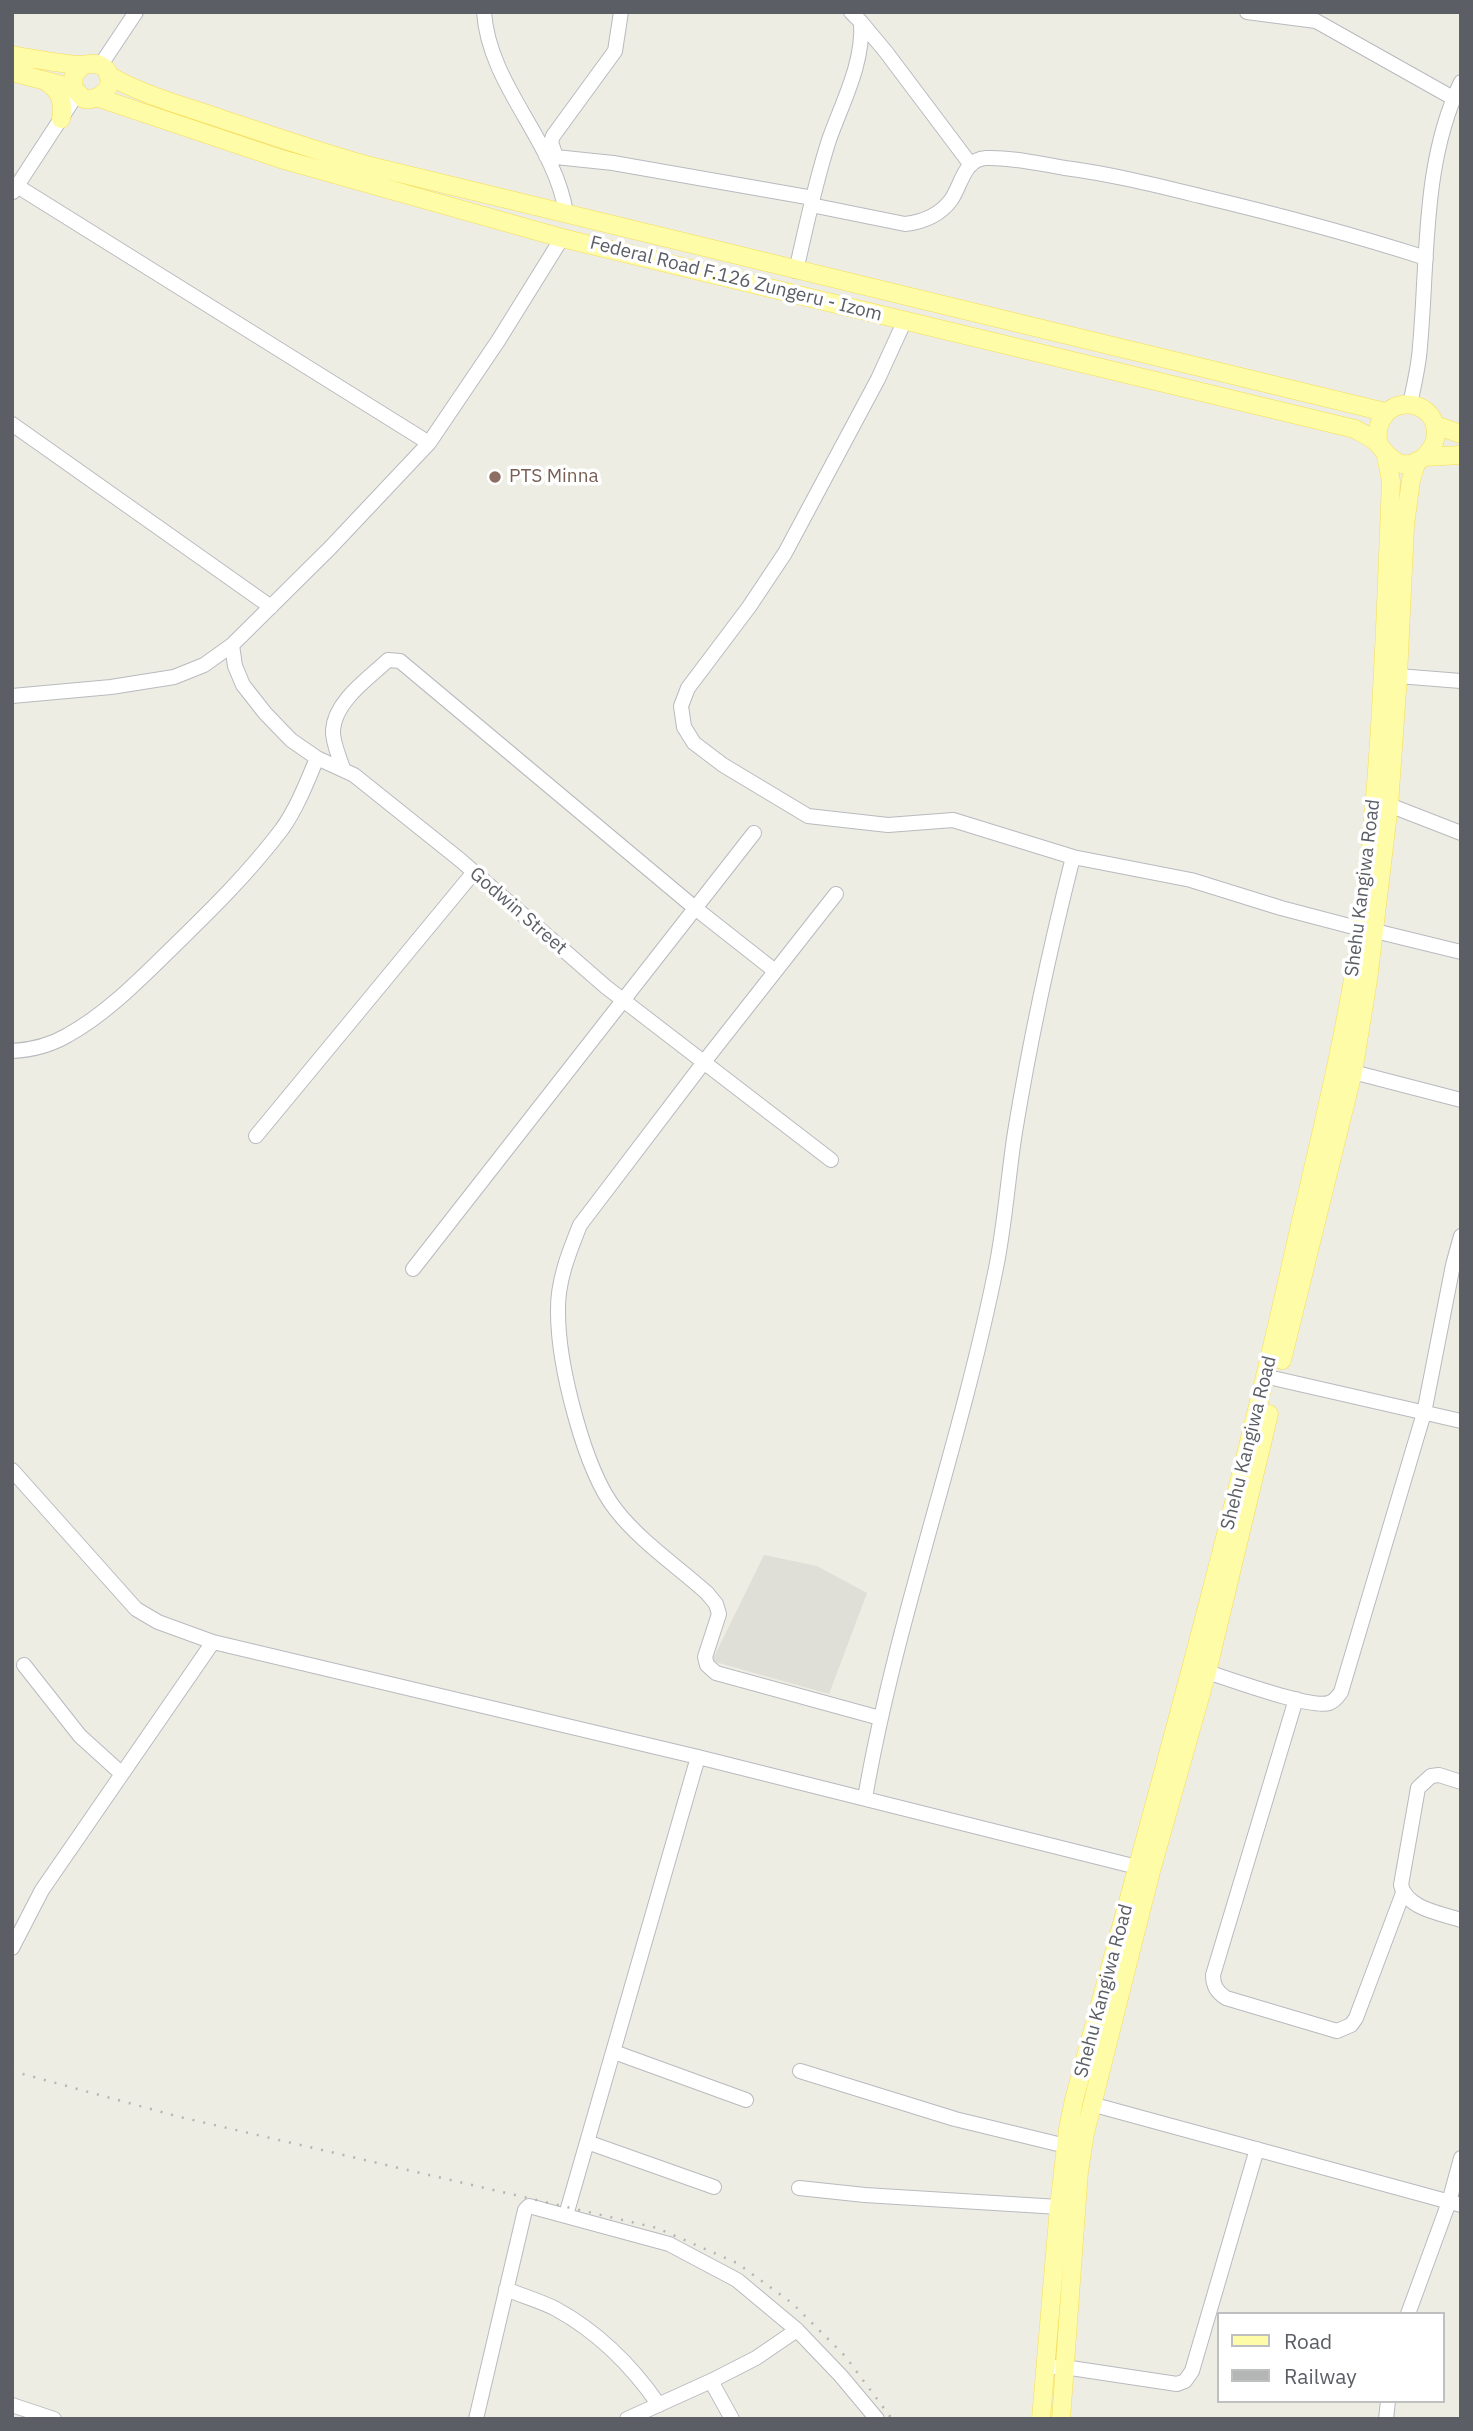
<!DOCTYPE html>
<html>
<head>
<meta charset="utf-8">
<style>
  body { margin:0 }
  #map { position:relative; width:1473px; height:2431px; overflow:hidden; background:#eeede3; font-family:"IBM Plex Sans",sans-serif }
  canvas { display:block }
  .frame { position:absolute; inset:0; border:14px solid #5b5e64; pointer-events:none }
  .legend { position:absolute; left:1217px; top:2312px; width:228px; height:91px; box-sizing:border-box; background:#fff; border:2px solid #bdbfc1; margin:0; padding:9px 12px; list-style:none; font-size:21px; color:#5b5e64 }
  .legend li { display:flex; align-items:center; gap:14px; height:35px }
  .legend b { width:35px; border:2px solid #bdbfc1 }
</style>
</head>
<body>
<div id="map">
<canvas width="1473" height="2431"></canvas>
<div class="frame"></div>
<ul class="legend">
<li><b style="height:9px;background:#fffca7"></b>Road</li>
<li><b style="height:9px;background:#b4b5b5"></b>Railway</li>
</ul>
</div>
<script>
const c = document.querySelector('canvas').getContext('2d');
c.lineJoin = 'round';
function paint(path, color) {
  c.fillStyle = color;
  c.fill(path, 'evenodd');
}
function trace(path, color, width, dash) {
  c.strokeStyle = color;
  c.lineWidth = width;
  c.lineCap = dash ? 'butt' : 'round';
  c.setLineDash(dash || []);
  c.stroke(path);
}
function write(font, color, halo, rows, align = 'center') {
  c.font = font + ' "IBM Plex Sans",sans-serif';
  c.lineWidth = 7;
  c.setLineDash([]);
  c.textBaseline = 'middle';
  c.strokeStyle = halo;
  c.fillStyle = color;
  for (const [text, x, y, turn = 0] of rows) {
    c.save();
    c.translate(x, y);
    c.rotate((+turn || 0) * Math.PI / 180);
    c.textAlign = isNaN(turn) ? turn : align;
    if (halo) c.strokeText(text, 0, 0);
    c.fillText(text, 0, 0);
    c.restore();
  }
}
const industrial = new Path2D(`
  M764 1555 817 1566 867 1593 829 1694 712 1661Z`);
const minor = new Path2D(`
  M484 12C489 86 555 141 566 213
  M1247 12 1316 21 1453 98
  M861 22 886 52 971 165
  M100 66 136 12
  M546 156 613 163 813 198
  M556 157 551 142 553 136 615 51 621 12
  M17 186 429 443
  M13 192 77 94
  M811 205 905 224C922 222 940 215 951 200 961 186 964 159 986 158 1012 157 1040 164 1065 168 1111 174 1155 185 1200 196 1276 214 1351 234 1426 258
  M796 271C806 227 815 183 829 140 842 103 864 63 861 22L851 12
  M905 320 878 379 785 553 749 607 688 688 681 706 684 727 694 743 723 765 808 816 888 825 953 820 1073 857 1191 880 1281 908 1361 929
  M1410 404C1414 385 1419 365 1420 346 1428 259 1422 162 1461 82
  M12 424 271 607
  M232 645 235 666 243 685 265 713 291 740 317 758 354 775 459 859 606 987 831 1160
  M1398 676 1461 681
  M12 696 111 687 174 677 204 665 232 645 330 548 429 443 498 341 562 238
  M343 769C340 758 332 742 333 730 335 701 368 679 388 660L400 661 695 908 775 971
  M1389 805 1461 833
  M836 894 704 1062 580 1225C569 1252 557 1282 558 1312 558 1364 584 1470 616 1510 641 1542 677 1566 707 1593L716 1604 719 1614 705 1657 707 1665 716 1673 880 1718
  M1375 931 1461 952
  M12 1051C32 1050 51 1045 68 1035 106 1014 138 981 170 950 210 911 248 874 282 829 297 808 307 782 317 758
  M1353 1072 1461 1100
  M256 1136 474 872
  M413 1269 754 833
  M1277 1379 1461 1421
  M12 1470 136 1609 158 1622 213 1642 698 1757 1137 1867
  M24 1665 80 1736 122 1774
  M1207 1672C1230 1679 1310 1709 1329 1703 1335 1701 1338 1696 1341 1692L1424 1413 1453 1265 1461 1236
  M1296 1699 1213 1975C1213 1986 1217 1992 1226 1998L1337 2031 1351 2025 1356 2018 1403 1893
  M1461 1782 1439 1775 1431 1776 1418 1788 1401 1885C1407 1909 1440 1913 1461 1920
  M865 1798C896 1619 960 1447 996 1268 1005 1224 1008 1177 1015 1132 1030 1040 1050 948 1073 857
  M12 1948 42 1890 213 1642
  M614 2052 746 2100
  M800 2071 955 2119 1066 2146
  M1091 2104 1461 2205
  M587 2142 714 2187
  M799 2188 865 2195 1059 2207
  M566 2215 698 1757
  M506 2289C522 2296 541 2301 556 2309 598 2332 632 2366 659 2405
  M1408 2314 1449 2202 1461 2158
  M1045 2367H1064L1177 2384 1185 2381 1192 2371 1257 2149
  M711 2381 732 2419
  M12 2405 54 2419
  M476 2419 525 2210 529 2206 669 2244 737 2280 797 2330 841 2376 877 2419
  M627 2419 711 2381 756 2358 797 2330
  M1386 2419 1388 2401`);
const major = new Path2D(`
  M12 55C34 59 56 63 78 65 86 65 93 62 100 65 121 76 106 102 84 99L73 88 74 75 83 65
  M12 72 73 88
  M108 75C141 94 177 104 213 116 264 133 314 150 366 165L1385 412
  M47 82C61 92 64 103 61 119
  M99 98 281 159 562 238 1355 429C1362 433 1373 438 1378 444 1390 459 1402 473 1423 458 1430 452 1435 444 1436 435 1437 393 1372 393 1378 443
  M1435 425 1461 434
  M1424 457 1461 455
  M1282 1360 1353 1072 1368 980 1389 805 1398 676 1405 525 1411 480 1417 461
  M1041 2419 1059 2207 1068 2129 1074 2100C1151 1816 1231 1534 1295 1247 1319 1141 1346 1036 1361 929 1381 781 1385 630 1391 481L1386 456
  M1061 2419 1079 2171 1085 2133 1151 1871 1207 1672 1269 1414`);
const rail = new Path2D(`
  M12 2071 180 2117 657 2228 737 2263 792 2303 845 2356 892 2419`);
const markers = [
  [495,477,7,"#8d6e63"]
];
const streetNames = [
  ["Federal Road F.126 Zungeru - Izom",736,279,14],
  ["Shehu Kangiwa Road",1363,888,-83],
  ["Godwin Street",518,911,41],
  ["Shehu Kangiwa Road",1249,1443,-76],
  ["Shehu Kangiwa Road",1104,1991,-75]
];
const educationNames = [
  ["PTS Minna",509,477]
];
paint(industrial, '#dfded7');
trace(minor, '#b8babf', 16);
trace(major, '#f6dc54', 19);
trace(minor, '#fff', 14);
trace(major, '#fffca7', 18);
trace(rail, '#b4b5b5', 2.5, [2, 9]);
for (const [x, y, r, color] of markers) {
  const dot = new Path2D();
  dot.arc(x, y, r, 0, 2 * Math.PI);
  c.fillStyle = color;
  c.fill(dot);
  trace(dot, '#fff', 2.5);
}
write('19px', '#5b5e64', '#fff', streetNames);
write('19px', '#785e54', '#fff', educationNames, 'left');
</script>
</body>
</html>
